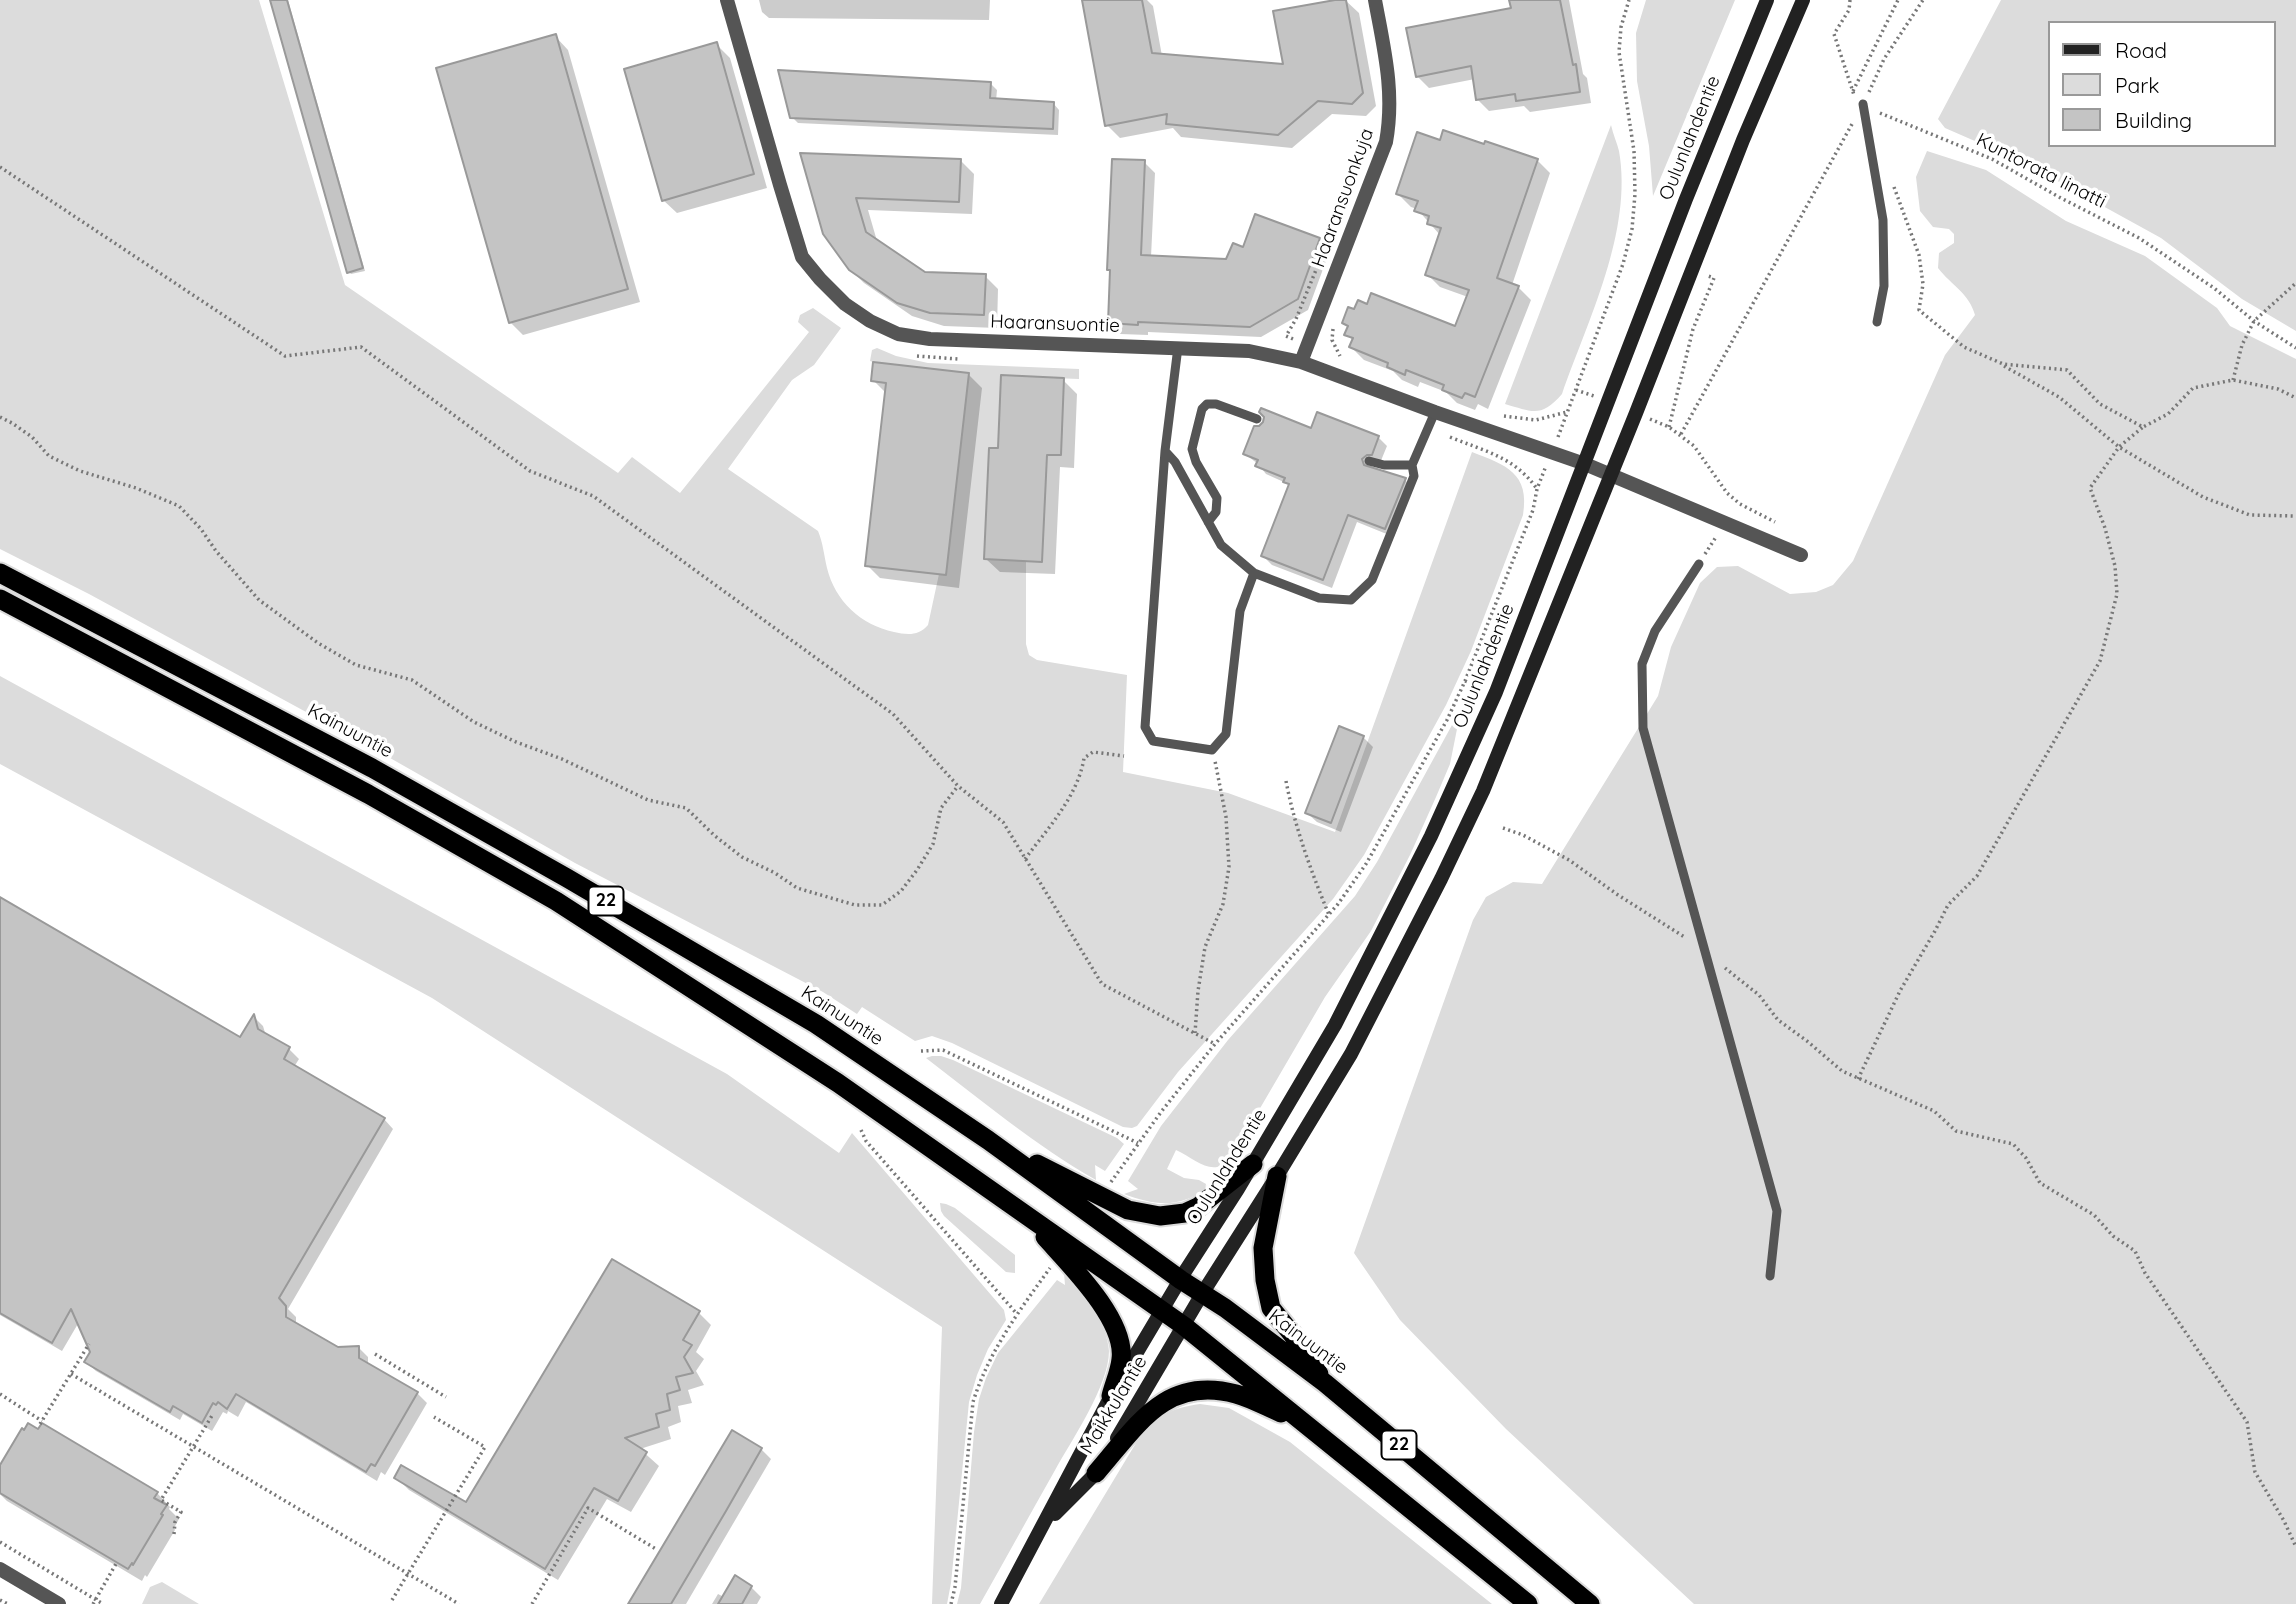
<!DOCTYPE html>
<html>
<head>
<meta charset="utf-8">
<style>
  body { margin:0 }
  #map { position:relative; width:2296px; height:1604px; overflow:hidden; background:#fff; font-family:Quicksand,sans-serif }
  canvas { display:block }
  .legend { position:absolute; left:2048px; top:21px; width:228px; height:126px; box-sizing:border-box; background:#fff; border:2px solid #999; margin:0; padding:9px 12px; list-style:none; font-size:21px; color:#000 }
  .legend li { display:flex; align-items:center; gap:14px; height:35px }
  .legend b { width:35px; border:2px solid #999 }
</style>
</head>
<body>
<div id="map">
<canvas width="2296" height="1604"></canvas>
<ul class="legend">
<li><b style="height:9px;background:#222"></b>Road</li>
<li><b style="height:19px;background:#dcdcdc"></b>Park</li>
<li><b style="height:19px;background:#c4c4c4"></b>Building</li>
</ul>
</div>
<script>
const c = document.querySelector('canvas').getContext('2d');
c.lineJoin = 'round';
function paint(path, color) {
  c.fillStyle = color;
  c.fill(path, 'evenodd');
}
function trace(path, color, width, dash) {
  c.strokeStyle = color;
  c.lineWidth = width;
  c.lineCap = dash ? 'butt' : 'round';
  c.setLineDash(dash || []);
  c.stroke(path);
}
function write(font, color, halo, rows, align = 'center') {
  c.font = font + ' Quicksand,sans-serif';
  c.lineWidth = 7;
  c.setLineDash([]);
  c.textBaseline = 'middle';
  c.strokeStyle = halo;
  c.fillStyle = color;
  for (const [text, x, y, turn = 0] of rows) {
    c.save();
    c.translate(x, y);
    c.rotate((+turn || 0) * Math.PI / 180);
    c.textAlign = isNaN(turn) ? turn : align;
    if (halo) c.strokeText(text, 0, 0);
    c.fillText(text, 0, 0);
    c.restore();
  }
}
const green = new Path2D(`
  M0 0H259L345 285 618 473 632 457 680 493 809 332 798 322 800 315 813 308 841 328 814 365 792 380 728 469 818 531C823 543 824 555 827 568 835 601 861 625 894 632 907 635 919 636 928 625L939 574 946 575 969 374 873 362 870 361 872 350 877 348 896 356 928 363 1079 369V379L1001 376 998 448H989L985 559 1026 561V644L1029 655 1037 660 1127 675 1123 772 1228 793 1335 832 1472 452C1506 465 1530 473 1523 515L1471 651 1446 705 1364 855 1333 899 1178 1072 1137 1126 1132 1128 1123 1127 952 1043 932 1036 915 1041 862 1007 857 1014 823 992 575 863 376 750 89 594 0 549Z
  M1646 0H1735L1653 196 1649 146 1637 81 1636 33Z
  M2001 0H2296V331L2242 299 2161 238 2023 162 1945 128 1938 119ZM2049 23H2273V145H2049Z
  M1611 125C1613 134 1617 143 1619 151 1633 231 1588 320 1562 394 1541 418 1533 412 1505 404Z
  M1927 151 1986 170 2066 221 2145 256 2217 308 2230 326 2296 359V1604H1694L1506 1429 1400 1320 1354 1253 1473 920 1486 897 1513 882 1542 884 1658 696 1671 647 1700 583 1717 567 1738 566 1790 594 1816 592 1833 585 1853 561 1945 355 1975 315C1969 293 1952 286 1938 268L1939 253 1954 243V234L1949 229 1933 227 1920 211 1916 177Z
  M0 676 727 1074 839 1153 852 1133 1004 1310 1006 1320 988 1349 977 1375 969 1402 951 1583 947 1604H932L942 1327 432 998 0 764Z
  M1452 725H1456L1457 729 1450 764 1436 797 1410 855 1371 931 1325 997 1231 1158C1213 1179 1196 1159 1176 1150L1167 1169 1184 1178 1199 1180 1206 1184 1205 1189C1179 1209 1153 1205 1124 1194L1138 1189 1128 1181 1161 1126 1228 1040 1355 896 1377 862Z
  M932 1056H941L953 1060 1117 1138 1124 1144 1105 1171 1095 1165 1096 1180C1036 1146 981 1100 926 1058Z
  M940 1203 946 1204 955 1208 1015 1255V1273L1006 1272 944 1216 941 1211Z
  M1064 1273C1082 1288 1108 1326 1109 1351 1109 1386 1071 1441 1054 1472 1029 1516 1005 1560 980 1604H957L961 1588 974 1432 979 1399 986 1378 998 1353 1057 1280 1065 1285Z
  M1200 1404 1229 1408 1290 1442 1492 1604H1039L1139 1438C1158 1415 1171 1408 1200 1404Z
  M162 1582 199 1604H142L150 1587Z`);
const shadow = new Path2D(`
  M272 0H288L365 271 351 274 349 272Z
  M759 0H990L989 20 769 18 762 12Z
  M1099 0H1147L1153 6 1162 56 1285 66 1345 0 1359 13 1376 106 1366 116 1332 114 1292 148 1181 137 1173 128 1120 138 1107 125Z
  M1511 0H1569L1583 74 1587 78 1591 103 1530 112 1524 106 1489 111 1477 99 1475 79 1429 88 1417 76 1513 10Z
  M555 36 568 50 640 302 523 335 510 322Z
  M716 44 730 58 767 188 677 213 663 200Z
  M990 83 997 90 996 101 1053 103 1059 110 1058 135 798 123 792 117Z
  M1441 142 1537 160 1550 173 1512 285 1518 287 1531 300 1488 409 1478 404 1475 410 1457 403 1446 392 1420 382 1418 387 1402 380 1393 371 1364 360 1351 347 1354 341 1346 334 1349 328 1344 323 1456 328 1468 297 1440 287 1427 274 1440 235 1417 209 1411 207 1398 194Z
  M802 155 960 160 974 174 972 214 868 210 877 241 924 273 985 276 998 289 997 328 944 326 912 316 864 283 850 269Z
  M1144 162 1155 173 1151 257 1228 261 1319 239 1330 250 1308 310 1261 337 1148 332V335L1120 334 1109 323 1112 272 1109 269Z
  M969 375 982 388 959 588 880 578 867 565 887 394 873 380Z
  M1063 380 1077 394 1074 468 1060 467 1055 574 1000 572 986 559 1000 450Z
  M1312 430 1378 437 1387 446 1380 463H1376L1369 469 1405 480 1413 488 1394 537 1357 522 1332 588 1272 565 1263 556 1290 486 1286 483 1266 474 1258 464 1245 454Z
  M1363 737 1373 747 1341 832 1317 822 1307 813Z
  M0 899 241 1039 254 1017 263 1026 266 1036 289 1049 299 1059 294 1067 384 1119 393 1129 288 1309 296 1317V1325L338 1349 358 1347 368 1357V1365L417 1393 427 1403 385 1475 381 1472 377 1481 246 1402 238 1417 228 1411 227 1414 223 1412 212 1431 183 1414 180 1420 96 1371 86 1362 92 1352 79 1322 62 1351 0 1315Z
  M699 1313 711 1325 696 1352 704 1359 696 1371 704 1385 688 1390 692 1403 678 1406 681 1422 668 1427 671 1439 640 1449 659 1466 631 1512 607 1499 558 1580 409 1490 396 1477 466 1505Z
  M733 1433 761 1449 771 1459 686 1604H630Z
  M0 1468 157 1493 170 1507 169 1509 179 1519 174 1528 175 1530 147 1577 145 1575 142 1581 7 1501 0 1494Z
  M751 1587 761 1597 757 1604H712L718 1594 724 1597Z`);
const building = new Path2D(`
  M270 0H287L363 268 347 273Z
  M1082 0H1142L1152 53 1283 64 1273 11 1335 0H1346L1363 93 1352 104 1318 101 1278 135 1166 124 1167 114 1105 126Z
  M1509 0H1560L1573 65 1576 64 1580 92 1516 101 1515 94 1476 100 1471 66 1416 77 1406 28 1511 8Z
  M556 34 628 289 509 323 436 68Z
  M717 42 754 174 662 201 624 69Z
  M778 70 991 82 990 98 1054 102 1053 129 790 118Z
  M1443 130 1484 144 1485 141 1538 159 1497 278 1519 286 1475 397 1465 393 1462 398 1442 390 1444 385 1406 370 1405 375 1387 367 1388 363 1349 347 1353 338 1344 335 1348 326 1342 323 1348 307 1354 309 1358 300 1367 304 1371 293 1455 326 1469 290 1425 275 1441 228 1427 224 1429 216 1414 211 1418 201 1396 194 1417 132 1440 140Z
  M800 153 961 159 959 202 856 198 866 232 925 272 986 274 984 315 930 313 897 303 849 270 823 234Z
  M1112 159 1145 160 1141 255 1226 259 1233 243 1243 247 1255 214 1320 238 1298 299 1250 327 1138 322V325L1108 323 1110 270H1107Z
  M873 362 969 373 946 575 865 566 886 383 871 381Z
  M1001 375 1064 378 1061 455H1047L1042 562 984 559 989 448H998Z
  M1261 408 1311 428 1317 412 1379 436 1372 455H1367L1362 459 1364 465 1406 478 1385 529 1348 515 1323 580 1261 556 1289 484 1283 482 1285 478 1255 466 1258 460 1243 454 1254 426H1259L1263 422 1264 417 1259 412Z
  M1339 726 1364 736 1331 823 1305 813Z
  M0 897 240 1037 254 1014 258 1029 290 1047 284 1059 385 1118 279 1298 286 1306V1317L338 1347 359 1346V1358L418 1392 375 1466 371 1464 366 1472 236 1394 227 1409 218 1402 216 1405 213 1403 202 1423 173 1406 170 1412 84 1362 90 1352 71 1309 52 1343 0 1313Z
  M612 1259 700 1311 683 1340 692 1345 684 1357 693 1373 676 1377 680 1390 667 1394 670 1410 656 1414 659 1427 625 1438 647 1452 618 1501 594 1488 545 1569 394 1478 401 1465 466 1502Z
  M28 1423 38 1429 42 1423 158 1492 154 1498 167 1505 161 1514 163 1515 133 1565 132 1563 128 1569 0 1493V1465L22 1428 24 1430Z
  M732 1430 762 1448 726 1511 671 1604H628Z
  M735 1575 752 1586 742 1604H718Z`);
const path = new Path2D(`
  M1850 0 1849 10 1834 34 1854 95
  M1853 91 1898 0
  M1869 92 1884 59 1923 0
  M1880 113 1992 159 2059 197 2139 238 2214 288 2254 321 2296 348
  M1363 150 1369 130
  M0 167 285 356 361 347 530 471 593 496 893 714 958 786 1003 822 1102 984 1215 1044
  M1894 187 1919 255 1923 284 1919 310 1964 347 2003 364 2067 370 2100 404 2143 427 2168 414 2193 388 2233 380 2278 389 2296 398
  M1333 329 1332 340 1340 356
  M1293 339 1286 336 1296 319 1318 265
  M917 356 958 359
  M2004 366 2059 397 2119 447 2203 497 2250 515 2296 516
  M2233 380 2242 345 2254 321 2296 283
  M1576 390 1594 396
  M1504 416 1536 420 1567 412
  M0 417 12 423 32 437 49 456 80 471 136 488 179 506 201 529 216 551 259 600 318 643 356 665 412 680 474 722 516 742 562 759 648 800 686 808 715 836 742 857 775 873 797 888 855 905H882L901 891 917 870 933 844 941 808 958 786
  M1650 419 1669 427 1694 446 1727 493 1740 504 1775 522
  M1669 427 1693 329 1714 278 1708 276
  M1681 434 1852 124
  M1450 437C1484 451 1515 457 1537 489
  M1558 437 1623 264 1632 229 1635 194 1634 151 1619 52 1621 27 1629 0
  M1705 554 1716 537
  M1465 681 1480 687
  M1286 781C1295 828 1311 871 1329 915
  M1503 828 1523 835 1569 860 1618 895 1686 938
  M1025 859C1048 828 1078 796 1084 758L1093 752 1124 756
  M1725 968 1759 995 1778 1020 1807 1041 1842 1071 1934 1111 1956 1131 2013 1144 2026 1158 2040 1183 2094 1215 2113 1236 2135 1251 2145 1273 2247 1422 2255 1472 2284 1521 2296 1547
  M1195 1033 1198 991 1205 947 1223 904 1229 867 1226 817 1215 761
  M921 1051 943 1050 1138 1143
  M1858 1079 1900 991 1935 931 1948 905 1977 876 2100 661 2117 594 2115 566 2105 528 2090 488 2119 447 2143 427
  M861 1130 866 1141 1017 1314
  M1111 1182 1161 1112 1215 1044 1338 904 1366 864 1447 720 1465 681 1533 510 1537 489 1546 466
  M375 1354 446 1397
  M71 1374 459 1604
  M0 1394 42 1421
  M40 1424 89 1344
  M174 1534 175 1522 181 1512 161 1500 213 1414
  M0 1542 103 1604
  M0 1600 8 1604
  M392 1600 485 1447 434 1417
  M93 1604 117 1562
  M532 1604 588 1508 656 1549
  M951 1604 955 1587 973 1402C989 1351 1019 1311 1050 1268`);
const service = new Path2D(`
  M1863 104 1883 220 1884 286 1877 322
  M1178 347 1165 451 1145 727 1153 741 1212 750 1226 734 1240 611 1254 573
  M1165 451 1175 462 1221 545 1254 573 1319 598 1351 600 1372 580 1414 476 1412 465 1435 412
  M1369 461 1384 465H1412
  M1208 522 1216 512 1217 498 1196 462 1192 449 1202 409 1207 404H1216L1257 419
  M1699 564 1655 631 1642 664 1643 728 1777 1211 1770 1276`);
const minor = new Path2D(`
  M727 0 780 185 802 257 820 279 845 304 870 321 898 334 930 339 1249 351 1301 362 1435 412 1585 464 1801 555
  M1301 362 1386 142C1395 92 1384 49 1375 0`);
const tertiary = new Path2D(`
  M0 1569 59 1604`);
const secondary = new Path2D(`
  M1117 1438 1202 1294 1277 1176 1351 1054 1441 879 1483 791 1636 413 1743 140 1803 0
  M1055 1514 1096 1473 1101 1465
  M1001 1604 1111 1396 1184 1273 1238 1189 1335 1025 1431 836 1496 692 1686 199 1767 0`);
const trunk = new Path2D(`
  M0 573 372 768 567 878 816 1024 988 1140 1181 1280 1225 1308 1325 1383 1590 1604
  M0 599 368 794 556 901 838 1083 1184 1326 1528 1604
  M1037 1164 1128 1210 1160 1216 1185 1213 1198 1207 1253 1164
  M1277 1176 1263 1248 1265 1280 1271 1308 1300 1344 1319 1374
  M1045 1237C1070 1265 1126 1320 1121 1359 1120 1371 1114 1384 1111 1396
  M1096 1473C1137 1426 1165 1375 1236 1394 1251 1398 1267 1407 1281 1413`);
const shields = [
  [606,901,35],
  [1399,1445,35]
];
const shieldNames = [
  ["22",606,901],
  ["22",1399,1445]
];
const streetNames = [
  ["Oulunlahdentie",1690,138,-68],
  ["Kuntorata Iinatti",2041,171,27],
  ["Haaransuonkuja",1343,198,-70],
  ["Haaransuontie",1055,324,2],
  ["Oulunlahdentie",1484,666,-68],
  ["Kainuuntie",350,731,28],
  ["Kainuuntie",842,1016,33],
  ["Oulunlahdentie",1227,1167,-58],
  ["Kainuuntie",1308,1342,37],
  ["Maikkulantie",1114,1405,-59]
];
paint(green, '#dcdcdc');
paint(shadow, '#0003');
paint(building, '#c4c4c4');
trace(building, '#999', 2);
trace(trunk, '#dbdbdb', 23);
trace(path, '#777', 3.5, [2, 3.5]);
trace(service, '#555', 9);
trace(minor, '#555', 14);
trace(tertiary, '#555', 14);
trace(secondary, '#222', 14);
trace(trunk, '#000', 19);
for (const [x, y, w] of shields) {
  const box = new Path2D();
  box.roundRect(x - w / 2, y - 14.5, w, 29, 5);
  c.fillStyle = '#fff';
  c.fill(box);
  trace(box, '#000', 2);
}
write('bold 18px', '#000', null, shieldNames);
write('19px', '#000', '#fff', streetNames);
</script>
</body>
</html>
